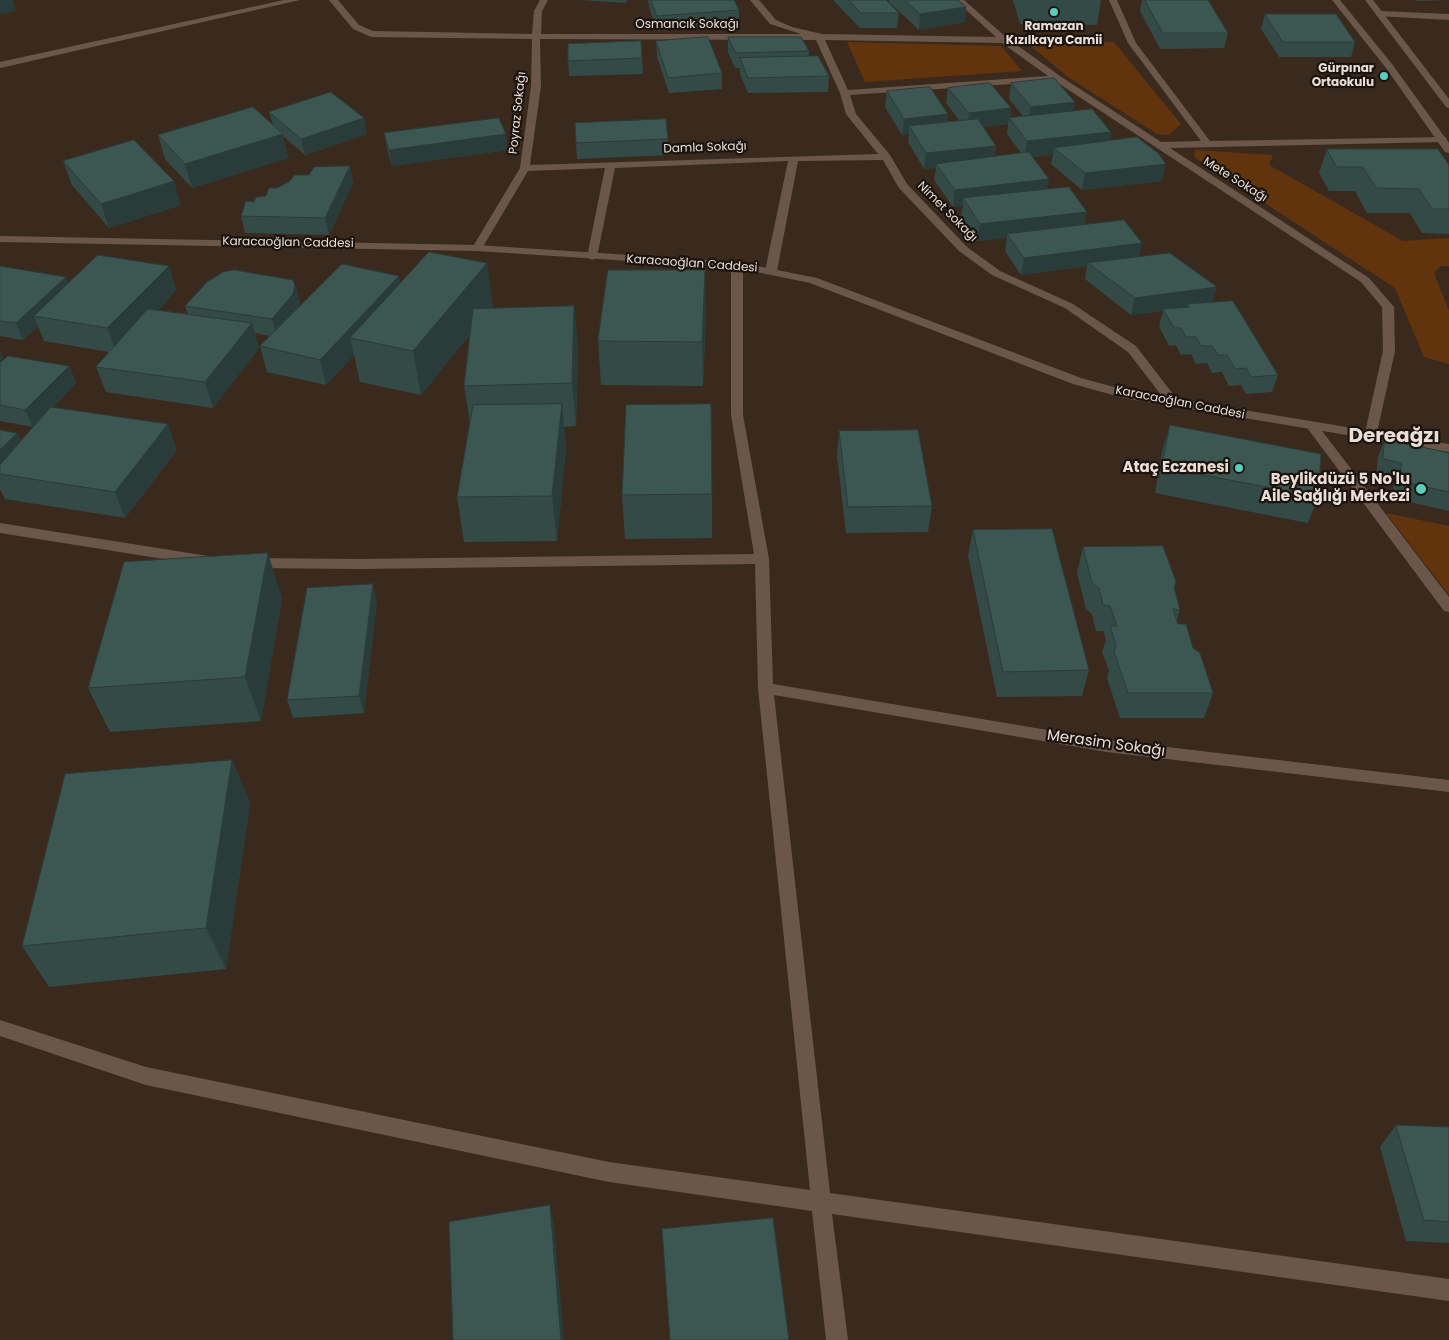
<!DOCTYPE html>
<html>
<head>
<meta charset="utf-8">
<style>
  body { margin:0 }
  canvas { display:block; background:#3a291d }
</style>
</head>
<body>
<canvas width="1449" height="1340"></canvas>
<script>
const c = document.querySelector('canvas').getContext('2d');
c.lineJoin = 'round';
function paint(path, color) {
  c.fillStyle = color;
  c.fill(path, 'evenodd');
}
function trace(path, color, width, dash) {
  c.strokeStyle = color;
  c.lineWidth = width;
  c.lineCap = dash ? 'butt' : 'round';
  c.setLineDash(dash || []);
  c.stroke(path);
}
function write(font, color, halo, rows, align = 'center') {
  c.font = font + ' Poppins,sans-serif';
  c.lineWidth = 4.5;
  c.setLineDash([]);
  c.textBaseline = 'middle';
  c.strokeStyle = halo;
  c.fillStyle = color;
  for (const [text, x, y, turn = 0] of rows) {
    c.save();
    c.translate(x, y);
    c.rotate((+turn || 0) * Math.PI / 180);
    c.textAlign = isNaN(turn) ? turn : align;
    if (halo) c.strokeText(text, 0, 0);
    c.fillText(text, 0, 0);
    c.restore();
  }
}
const green = new Path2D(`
  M1025 41 1114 42 1181 124 1169 135 1157 134 1068 77Z
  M847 42 1001 46 1022 71 865 82Z
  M1195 150 1273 155 1269 165 1403 241 1449 238V266H1441L1434 273 1449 311V364L1424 357 1395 288 1194 157Z
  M1386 513 1449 526V595Z`);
const street = new Path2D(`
  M284 0H300L0 68V62Z
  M329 0H338L359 25 373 31 532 34 534 11 540 0H548L542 11 541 34H801L770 24 750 0H759L776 20 792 27 822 34 996 37 955 0H964L1007 38 1060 76 1161 142 1201 141 1128 43 1109 0H1117L1136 43 1210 141 1445 137 1447 139 1442 142 1170 148 1369 278 1394 307 1395 351 1376 437 1370 441 1364 437 1383 351 1382 307 1361 282 1055 81 850 95 856 114 890 155 907 184 967 247 1000 271 1073 304 1136 346 1176 398 1178 401 1176 404H1168L1128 352 1065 308 992 275 959 251 899 188 883 160 798 161 777 271 771 274 765 271 788 161 615 168 597 257 592 260 587 257 605 168 528 171 481 250H473L472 248 520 168 531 86 532 39 371 37 353 29ZM540 39 816 40 840 93 846 114 878 154 530 165 541 86ZM825 40 1002 43 1048 76 848 90Z
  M1380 11 1449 14V20L1377 16 1376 14Z
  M737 262 743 265V415L769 559 773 684 1107 740 1449 780V792L1107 752 774 695 830 1193 1449 1279V1301L832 1214 848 1340H826L812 1211 609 1182 146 1085 0 1036V1020L146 1067 609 1162 810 1190 758 688 755 564 359 569 251 568 244 563 251 558 359 559 754 554 731 415V265Z
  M1312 422 1316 423 1449 597V612L1444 611 1308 429 1306 426 1308 423Z
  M0 523 208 556 215 561 208 566 0 533Z`);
const secondary = new Path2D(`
  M1332 0H1340L1392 64 1449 143V153L1445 152 1386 68Z
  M1365 0H1373L1449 99V108L1446 107Z
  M0 236 477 245 737 262 817 278 1081 378 1129 391 1449 444V452L1124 398 1073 384 810 283 737 268 477 251 0 242Z`);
const wall = new Path2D(`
  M580 0H627L626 3Z
  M648 0H734L739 10V25L657 31 649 7Z
  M833 0H886L899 13 897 28H860Z
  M889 0H958L966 7 965 22 919 30 889 2Z
  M1013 0H1101L1097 25 1020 24Z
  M1142 0H1208L1228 33 1224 48 1160 49 1140 11Z
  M1416 0H1449L1417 1Z
  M1265 14 1355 42 1351 57H1279L1261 29Z
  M728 37 809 51V56L829 76 828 92 748 93 740 74V68H735L728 52Z
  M641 41 643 74 569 76 568 61Z
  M656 41 722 73V89L669 93 657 57Z
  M1011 83 1074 111 1111 132 1110 141 1162 181 1082 190 1051 164 1053 155 1032 157 1047 189 1085 224 1213 302 1278 375 1272 392 1246 394 1241 385 1229 386 1222 372 1212 373 1207 363 1196 364 1191 354 1181 355 1176 345 1169 346 1159 326 1163 311 1131 315 1085 279 1087 266 1021 275 1005 251 1007 238 977 241 961 215 963 206 953 207 934 180 936 168 924 169 908 142 909 134 902 135 885 107 887 91 947 122 960 121 946 103 948 88 1011 108 1010 118 1023 116 1009 99ZM1008 124 1007 134 1021 153 994 157 996 146 983 127Z
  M269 112 367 134 305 155 283 136 288 158 192 188 165 159 158 135 273 125Z
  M384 133 508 150 392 166 387 149Z
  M668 139 669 155 577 159 576 143Z
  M1327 149 1449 165V234L1422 233 1410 213H1367L1355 191H1329L1319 173Z
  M63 161 181 205 109 228 72 185Z
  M350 166 353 183 329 235 245 233 241 216 254 202 266 196 277 188 309 175Z
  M0 266 69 283 169 266 176 290 158 310 188 314 185 306 295 285 300 302 298 308 399 276 400 284 493 306 491 309 574 306 578 349 576 426 564 427 566 448 557 541 464 542 457 497 470 423 464 386 470 334 421 395 360 382 354 355 326 385 267 372 260 346 271 336 255 333 259 348 213 408 106 392 96 367 109 352 44 341 38 326 23 340 0 336Z
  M706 313 703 386 601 385 598 341Z
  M0 363 69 366 76 383 52 408 177 450 125 518 5 499 0 489V430L17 433 21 441 33 427 0 421Z
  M1170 425 1318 497 1308 523 1155 493 1162 451Z
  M839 431 932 506 928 532 846 533 837 456Z
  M1385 439 1449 453V511L1392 498 1394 481 1376 477 1378 457Z
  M712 494V538L625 539 622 495Z
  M973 530 1089 670 1082 696 997 697 968 556Z
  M1083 547 1176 582 1174 589 1180 610 1177 620 1178 624 1193 648 1213 693 1204 718H1120L1107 678 1109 670 1102 652 1106 640 1103 631H1096L1092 614 1086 609 1077 573Z
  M282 598 261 721 110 732 88 688Z
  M377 602 364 713 293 718 287 700Z
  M232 760 250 803 226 969 49 987 22 946Z
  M1396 1125 1449 1127V1243L1406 1241 1380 1147Z`);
const shadedWall = new Path2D(`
  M0 0H13L16 11 0 14Z
  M966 7 965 22 919 30 920 14Z
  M1075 102 1072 118 1028 123 1031 107Z
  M1011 108 1008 124 967 129 969 113Z
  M948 114 946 130 909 126V134L902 135 904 119Z
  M364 118 367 134 305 155 301 139Z
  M1111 132 1108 148H1054L1053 155 1025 158 1027 141Z
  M283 134 288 158 192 188 185 164Z
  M506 134 508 150 392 166 389 150Z
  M996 146 993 162 936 164V168L924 169 926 153Z
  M1166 164 1162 181 1082 190 1085 173Z
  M350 166 353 183 329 235 325 218Z
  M1049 179 1046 195 963 198V206L953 207 955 190Z
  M174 181 181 205 109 228 101 204Z
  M1087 212 1084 229 1007 234V238L977 241 980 224Z
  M1142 243 1138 260 1088 263 1087 266 1021 275 1024 258Z
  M487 263 493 306 421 395 413 351Z
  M169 266 176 290 117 353 107 328Z
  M705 270 706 313 703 386 702 342Z
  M399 276 403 301 350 338 354 355 326 385 320 360Z
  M66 277 73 294 34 316 38 326 23 340 16 323Z
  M295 285 300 302 298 311 277 336 272 319Z
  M1217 287 1212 304H1188L1187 307 1163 309V311L1131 315 1135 298Z
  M574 306 578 349 576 426 572 383Z
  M252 323 259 348 213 408 205 382Z
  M0 350 3 358 0 361Z
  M69 366 76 383 33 427 25 410Z
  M562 404 566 448 557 541 552 496Z
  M168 424 177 450 125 518 115 492Z
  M17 433 25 450 0 474V450Z
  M268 553 282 598 261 721 245 677Z
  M373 584 377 602 364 713 359 696Z
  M232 760 250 803 226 969 206 928Z
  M550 1205 554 1226 564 1340H561Z`);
const building = new Path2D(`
  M651 0H734L739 10 657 16Z
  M849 0H886L899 13H861Z
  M905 0H958L966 7 920 14Z
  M1145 0H1208L1228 33H1163Z
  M1265 14H1336L1355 42H1283Z
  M708 37 722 73 668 78 656 41Z
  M728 37H801L809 51 736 53Z
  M641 41 642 58 568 61V44Z
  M818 56 829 76 748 78 740 58Z
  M1054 78 1075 102 1031 107 1011 83Z
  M990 83 1011 108 969 113 948 88Z
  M930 87 948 114 904 119 887 91Z
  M331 92 364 118 301 139 269 112Z
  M253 107 283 134 185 164 158 135Z
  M1092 109 1111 132 1027 141 1009 118Z
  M499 118 506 134 389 150 384 133Z
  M666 119 668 139 576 143 575 123Z
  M978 119 996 146 926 153 909 126Z
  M1137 137 1158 153 1166 164 1085 173 1054 148Z
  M134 140 174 181 101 204 63 161Z
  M1327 149H1438L1449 165V209H1432L1419 189 1376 188 1363 167H1337Z
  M1029 152 1049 179 955 190 936 164Z
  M350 166 325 218 241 216 246 201 254 202 256 197 266 196 269 188H277L290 181 294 175H309L314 167Z
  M1069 187 1087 212 980 224 963 198Z
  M1124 220 1142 243 1024 258 1007 234Z
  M429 252 487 263 413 351 350 338Z
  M1170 253 1217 287 1135 298 1088 263Z
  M98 255 169 266 107 328 34 316Z
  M342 264 399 276 320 360 260 346Z
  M0 266 66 277 16 323 0 321Z
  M235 270 293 280 295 285 293 294 272 319 185 306 207 282 223 272Z
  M608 270H705L702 342 598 341Z
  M1233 301 1278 375 1251 377 1246 368 1235 369 1227 355H1218L1212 346H1201L1196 337H1186L1181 328H1174L1163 309 1190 307 1188 304Z
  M574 306 572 383 464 386 473 309Z
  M148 309 252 323 205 382 96 367Z
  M8 356 69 366 25 410 0 405V363Z
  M562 404 552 496 457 497 473 405Z
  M711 404 712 494 622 495 626 405Z
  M51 407 168 424 115 492 0 474V465Z
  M1170 425 1321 454 1318 497 1162 467Z
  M0 430 17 433 0 450Z
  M918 430 932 506 848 507 839 431Z
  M1385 439 1449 453V492L1400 481 1401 463 1383 459Z
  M1052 529 1089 670 1003 672 973 530Z
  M1163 546 1176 582 1174 587 1180 610 1173 609 1178 624H1186L1193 648 1200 653 1213 693H1128L1114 652 1116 645 1110 626H1117L1110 606 1103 605 1099 588 1092 583 1083 547Z
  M268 553 245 677 88 688 124 562Z
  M373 584 359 696 287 700 307 588Z
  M232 760 206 928 22 946 65 774Z
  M1396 1125 1449 1127V1222L1424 1220Z
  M550 1205 561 1340H453L449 1222Z
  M773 1218 789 1340H670L662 1229Z`);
const markers = [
  [1054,12,5,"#58cebf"],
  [1384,76,5,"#58cebf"],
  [1239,468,5,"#58cebf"],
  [1421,489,6,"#58cebf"]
];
const farStreetnames = [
  ["Osmancık Sokağı",687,25],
  ["Poyraz Sokağı",518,113,-84],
  ["Damla Sokağı",705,148,-2],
  ["Mete Sokağı",1235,180,32],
  ["Nimet Sokağı",947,212,45],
  ["Karacaoğlan Caddesi",288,243,1],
  ["Karacaoğlan Caddesi",692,264,4],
  ["Karacaoğlan Caddesi",1180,403,11]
];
const farPoinames = [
  ["Ramazan",1054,27],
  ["Kızılkaya Camii",1054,41],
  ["Gürpınar",1374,69,"right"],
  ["Ortaokulu",1374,83,"right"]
];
const poiNames = [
  ["Ataç Eczanesi",1229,468],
  ["Beylikdüzü 5 No'lu",1410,480],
  ["Aile Sağlığı Merkezi",1410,497]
];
const streetNames = [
  ["Merasim Sokağı",1106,744,8]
];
const districtNames = [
  ["Dereağzı",1394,437]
];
paint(green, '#61340d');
paint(street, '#6a574a');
paint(secondary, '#6a574a');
paint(wall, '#344a47');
paint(shadedWall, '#2a3c39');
paint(building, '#3c5652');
trace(building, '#2a3c39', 1);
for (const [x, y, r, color] of markers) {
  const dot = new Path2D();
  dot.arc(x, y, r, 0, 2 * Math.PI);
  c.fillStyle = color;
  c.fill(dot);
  trace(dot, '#1b140e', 2);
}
write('12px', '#eaded7', '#1b140e', farStreetnames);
write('bold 12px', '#eaded7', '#1b140e', farPoinames);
write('bold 15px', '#eaded7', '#1b140e', poiNames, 'right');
write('15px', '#eaded7', '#1b140e', streetNames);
write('bold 20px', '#eaded7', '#1b140e', districtNames);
</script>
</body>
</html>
